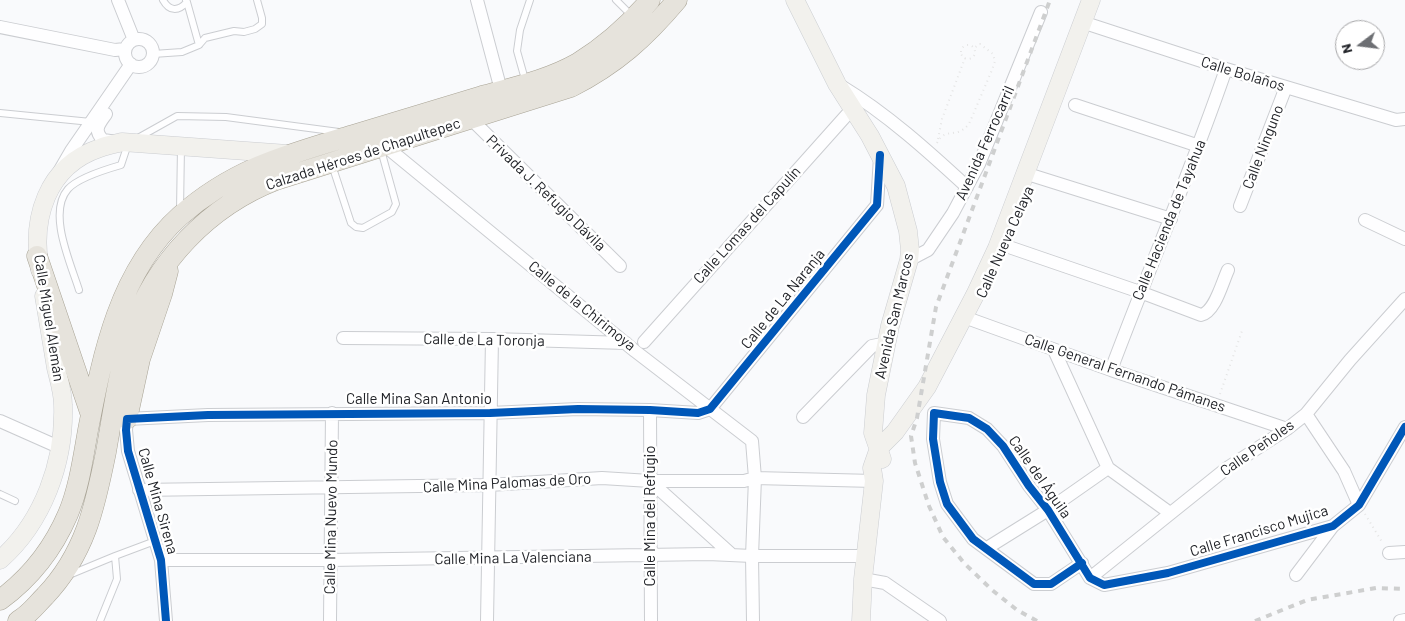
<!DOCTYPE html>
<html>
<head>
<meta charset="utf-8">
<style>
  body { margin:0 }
  #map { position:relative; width:1405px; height:621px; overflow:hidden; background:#f9fafc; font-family:Barlow,sans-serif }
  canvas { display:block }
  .north { position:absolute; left:1335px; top:20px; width:50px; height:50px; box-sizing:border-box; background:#fff; border:1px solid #a7a7a9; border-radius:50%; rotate:255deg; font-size:14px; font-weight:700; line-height:20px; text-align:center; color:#222429 }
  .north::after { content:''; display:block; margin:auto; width:18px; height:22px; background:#6d6f73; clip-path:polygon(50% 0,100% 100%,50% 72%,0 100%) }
</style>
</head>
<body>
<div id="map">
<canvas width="1405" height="621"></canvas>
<div class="north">N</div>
</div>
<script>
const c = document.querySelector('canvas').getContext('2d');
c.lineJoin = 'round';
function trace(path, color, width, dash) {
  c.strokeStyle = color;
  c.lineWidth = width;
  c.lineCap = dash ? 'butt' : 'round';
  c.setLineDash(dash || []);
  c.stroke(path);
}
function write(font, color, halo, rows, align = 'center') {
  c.font = font + ' Barlow,sans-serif';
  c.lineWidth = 5;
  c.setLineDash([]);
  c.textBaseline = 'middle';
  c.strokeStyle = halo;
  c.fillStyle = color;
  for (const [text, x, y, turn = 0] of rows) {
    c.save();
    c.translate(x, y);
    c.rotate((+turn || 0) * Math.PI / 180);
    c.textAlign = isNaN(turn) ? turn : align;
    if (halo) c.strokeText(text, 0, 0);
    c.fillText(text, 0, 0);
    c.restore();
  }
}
const path = new Path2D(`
  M961 52a7 7 0 1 1 14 0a7 7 0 1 1-14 0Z
  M938 139 942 119 965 58
  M937 143C946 126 956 140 969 124L992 70 995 61 993 54 980 44 974 48
  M1220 394 1243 328
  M1365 514 1382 542`);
const lane = new Path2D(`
  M163 0C169 11 178 12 187 2L186 0
  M616 0 633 17
  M187 2 199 45
  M153 54 182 52 199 45 205 38 234 31 244 32 255 29 262 24V18L257 0
  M526 83 517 51 520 30 530 0
  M0 113 91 122
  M136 139 177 116 226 117 339 132
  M332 165 351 223 356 227 363 228 392 212 396 204 381 150
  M180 210 181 147
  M79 290C71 264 47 213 68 189 78 178 107 169 121 165L128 144
  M0 494 15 501
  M115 556 155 541
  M69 575 115 556 117 579 100 621`);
const street = new Path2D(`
  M118 0 134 40
  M477 0 501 90
  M1082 22 1226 69 1396 120 1405 119
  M0 27 115 50 125 49
  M125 53a14 14 0 1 1 28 0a14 14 0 1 1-28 0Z
  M841 86C887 114 928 151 967 187
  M1075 105 1199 146
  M106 114C99 124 93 130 103 140L117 142
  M471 119 620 266
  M384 145 635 351 752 441 755 478 752 556 753 621
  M60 170 71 151 131 64
  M1034 176 1171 219
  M1240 206 1286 87
  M1365 220 1405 239
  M1006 246 1140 292 1201 315C1215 312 1222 283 1228 270
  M909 260 928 250 953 213 979 164 1041 12
  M964 317 1111 370 1287 429
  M343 338 492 339 626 343
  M644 342 852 109
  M1054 350 1108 468 1170 513
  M1111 370C1149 269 1191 171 1226 69
  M650 410 651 621
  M1306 414 1344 471 1359 505
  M803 417 872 346 887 343
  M0 421 61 448
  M650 481 731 554
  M139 490 489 485 602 478 650 481H744L755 478 874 481
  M987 548 1048 510 1108 468
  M1389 553 1405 552
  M161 560H330L708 554 752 556H865
  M1082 563 1051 584H1034L973 539 947 504 940 482 933 439 934 413 969 418 987 429 1003 446 1029 486 1048 510 1090 578 1104 585 1168 573 1333 526 1359 505 1405 427
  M1296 575 1333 526
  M1090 578 1227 468 1287 429 1306 414 1350 360 1405 299
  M863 579 885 583 940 621
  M166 621 161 560 128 451 126 430 127 419 208 415 490 413 578 409 650 410 698 413 710 409 877 205 880 157
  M330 621 332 413
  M487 621 492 339
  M1400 621 1405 620`);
const secondary = new Path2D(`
  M795 0 837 84 870 136 896 186 908 231 910 250 909 260 890 326 876 395 873 433 882 459
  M40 270C31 219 46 166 100 148 107 145 115 144 122 142L288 154
  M0 560C43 522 65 462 63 405 63 393 59 380 56 368 52 344 48 320 44 296
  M861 621 863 579 874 481 872 468 879 448 895 432 927 387 975 295 997 248 1091 0`);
const primary = new Path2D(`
  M37 256 91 415
  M127 419 140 359 162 294 168 271
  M0 600C30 578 53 549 68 514 79 488 83 458 88 430 103 353 119 271 180 216 233 169 286 155 353 135 396 122 439 109 482 96 515 87 548 80 578 63 605 46 630 24 650 0
  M18 621C31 613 35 606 45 596 85 554 95 507 106 452 113 412 119 369 132 330 155 262 209 206 276 180L571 87C616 64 645 38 677 0`);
const rail = new Path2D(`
  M1037 621 1017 610 992 590 964 563 943 537 929 506 915 463 911 436 917 418 936 307 1050 0
  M1255 621 1307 600 1376 588 1405 589`);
const cycleway = new Path2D(`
  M1082 563 1051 584H1034L973 539 947 504 940 482 933 439 934 413 969 418 987 429 1003 446 1029 486 1048 510 1090 578 1104 585 1168 573 1333 526 1359 505 1405 427
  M166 621 161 560 128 451 126 430 127 419 208 415 490 413 578 409 650 410 698 413 710 409 877 205 880 155`);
const streetNames = [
  ["Calle Bolaños",1243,74,17],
  ["Avenida Ferrocarril",985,143,-66],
  ["Calle Ninguno",1263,147,-69],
  ["Calzada Héroes de Chapultepec",363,154,-18],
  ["Privada J. Refugio Dávila",546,193,44],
  ["Calle Hacienda de Tayahua",1169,220,-68],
  ["Calle Lomas del Capulín",747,225,-48],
  ["Calle Nueva Celaya",1005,242,-66],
  ["Calle de La Naranja",783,299,-51],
  ["Calle de la Chirimoya",582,306,39],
  ["Avenida San Marcos",894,316,-77],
  ["Calle Miguel Alemán",49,318,81],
  ["Calle de La Toronja",484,340,1],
  ["Calle General Fernando Pámanes",1125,373,19],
  ["Calle Mina San Antonio",419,399],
  ["Calle Peñoles",1257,448,-35],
  ["Calle del Águila",1040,477,55],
  ["Calle Mina Palomas de Oro",507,483,-3],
  ["Calle Mina Sirena",158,501,74],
  ["Calle Mina del Refugio",650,516,-90],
  ["Calle Mina Nuevo Mundo",331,517,-89],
  ["Calle Francisco Mujica",1259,531,-17],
  ["Calle Mina La Valenciana",513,558,-1]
];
trace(lane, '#cbcdd1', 8);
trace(street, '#cbcdd1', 14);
trace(secondary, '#cbcdd1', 19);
trace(primary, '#a9a496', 21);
trace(path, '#e5e5e5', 2, [1, 4]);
trace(lane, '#fefeff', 6);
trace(street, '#fefeff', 12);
trace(secondary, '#f2f1ed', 18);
trace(primary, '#e6e3dc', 20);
trace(rail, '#cecfcf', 4, [6, 6]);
trace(cycleway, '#0057b8', 8);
write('15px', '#222429', '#fff', streetNames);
</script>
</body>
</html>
